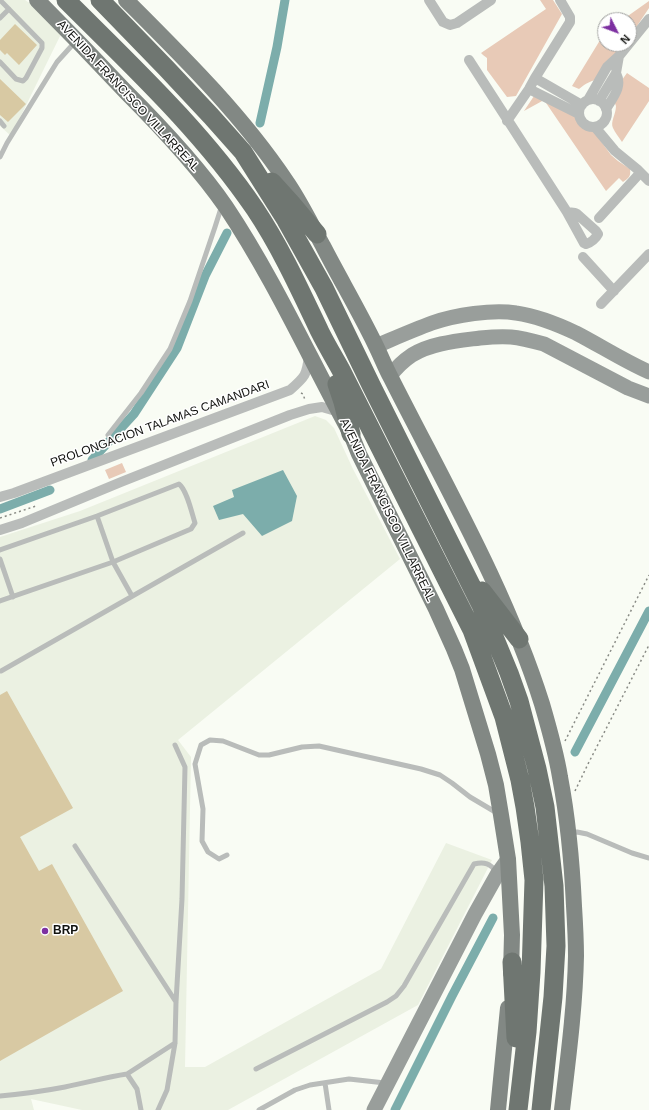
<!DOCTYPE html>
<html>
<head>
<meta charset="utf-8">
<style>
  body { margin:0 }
  #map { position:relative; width:649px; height:1110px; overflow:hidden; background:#f9fcf4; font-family:Helvetica,sans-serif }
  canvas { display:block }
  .north { position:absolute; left:597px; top:12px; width:40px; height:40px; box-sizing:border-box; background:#fff; border:1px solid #a0a19f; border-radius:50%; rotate:132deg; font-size:11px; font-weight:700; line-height:16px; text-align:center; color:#121310 }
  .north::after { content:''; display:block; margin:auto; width:14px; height:18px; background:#7d30a1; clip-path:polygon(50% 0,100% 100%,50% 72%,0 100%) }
</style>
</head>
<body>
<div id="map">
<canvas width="649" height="1110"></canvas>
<div class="north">N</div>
</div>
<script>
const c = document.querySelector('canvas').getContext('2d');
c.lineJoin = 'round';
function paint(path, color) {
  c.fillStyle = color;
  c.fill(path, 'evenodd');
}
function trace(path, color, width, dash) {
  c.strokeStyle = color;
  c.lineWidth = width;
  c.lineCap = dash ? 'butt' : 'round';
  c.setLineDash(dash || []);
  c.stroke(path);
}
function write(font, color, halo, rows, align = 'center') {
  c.font = font + ' Helvetica,sans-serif';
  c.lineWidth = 3;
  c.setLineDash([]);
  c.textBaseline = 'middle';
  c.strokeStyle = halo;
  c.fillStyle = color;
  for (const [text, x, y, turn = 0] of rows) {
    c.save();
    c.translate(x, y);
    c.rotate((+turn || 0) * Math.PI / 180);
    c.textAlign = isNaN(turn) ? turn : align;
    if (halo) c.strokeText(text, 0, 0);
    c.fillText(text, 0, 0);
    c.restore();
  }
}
const built = new Path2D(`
  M0 0H25L40 10 63 30 11 136 0 126Z
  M315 416 326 420 334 428 353 469 400 559 178 740 191 757 185 1067H205L381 969 446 843 492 860 418 1005 228 1110H82L31 1099 34 1110H0V537L80 511Z`);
const green = new Path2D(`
  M540 0H553L562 14 516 96 507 97 487 70V58L483 55 481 53 546 9Z
  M649 1V8L629 38V20H614L625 18Z
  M605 32V44H625L601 79C592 80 586 83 579 89L572 86Z
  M627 73 649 88V101L622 142C619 137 615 133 613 128 610 122 616 114 616 106 615 102 612 99 611 95Z
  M536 93 576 115 584 126 592 129 611 155 618 161 630 169C631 176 629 178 623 182L619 178 606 191 544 100 524 111Z
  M122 463 126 472 109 479 105 470Z`);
const water = new Path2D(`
  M283 470 297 496 292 521 262 536 243 514 219 520 213 506 234 497 232 490Z`);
const canal = new Path2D(`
  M260 123 277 47 285 0
  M92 460 134 414 177 348 205 276 227 233
  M0 509 50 490
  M575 752 649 611
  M395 1110 452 996 493 918`);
const building = new Path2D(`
  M15 24 37 45 19 65 7 53 5 55 0 50V40Z
  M0 79 26 104 8 122 0 115Z
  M7 691 73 808 20 837 39 871 52 864 123 991 0 1061V695Z`);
const path = new Path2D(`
  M301 393 303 394 305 400
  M0 518 36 506
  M565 741 649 575
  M575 791 589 762 649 645`);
const lane = new Path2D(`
  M0 0 42 43V48L26 78 23 81 16 79 0 62
  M0 18 9 9
  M0 121 4 126
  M0 157 7 143 57 62 76 41
  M108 435 141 393 170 349 190 301 215 227 222 205
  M97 516 113 562 132 596
  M0 550 97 516 179 484C187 490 192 514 195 523L191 529 113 562 0 601
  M0 559 13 597
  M1 671 243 533
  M571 833 577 832 587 834 632 853 649 858
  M75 846 176 1002
  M227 855 219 859 208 852 202 841 203 809 195 764 201 745 210 740 223 741 259 755H269L302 747 319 746 421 769 440 775 452 783 470 797 497 813
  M256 1069 387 1002 396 996 404 986 474 864C485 861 490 864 497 872
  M127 1074 175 1043
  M325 1083 329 1110
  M0 1096C22 1094 44 1091 65 1087 86 1083 106 1077 127 1074L137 1089 141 1110
  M158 1110 167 1090 175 1043 176 1002 182 899 185 767 175 745
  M259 1110 295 1090 310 1085 349 1079 385 1083`);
const street = new Path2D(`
  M429 0 443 22 450 25 457 23 491 0
  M469 60 567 212 584 243 586 244C591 243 596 238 598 234L596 231 577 214 575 213 567 212
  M535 78 582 105
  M529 89 579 114
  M579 113a14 14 0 1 1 28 0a14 14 0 1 1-28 0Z
  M588 100 607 67 619 56 649 19
  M599 101 616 73 619 56
  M606 109C613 97 623 87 616 73
  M507 121 529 89 535 78 570 22V17L560 0
  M595 127 615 151 637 169 649 181
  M599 218 640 173
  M583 257 614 291
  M601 304 649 254
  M0 497 14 493 290 390C305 377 307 375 309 355
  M0 530 22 523 121 482 290 415 309 409 322 407 339 412`);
const secondary = new Path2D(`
  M376 346C395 338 413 330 432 323 455 315 493 309 516 313 537 316 557 324 576 333 601 346 624 361 649 372
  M390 376C396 368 403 361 412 355 432 343 457 341 480 338 490 337 501 336 511 337 522 338 533 341 544 344L628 388 649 396
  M374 1110 475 914 498 873 508 859`);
const primary = new Path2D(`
  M37 0C67 30 96 60 125 91 161 127 197 165 226 207 274 279 310 359 351 434L359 454 436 609 454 649 462 669 488 754 496 785 501 815 508 859 512 935 511 973
  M126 0C183 57 241 114 286 181 300 201 311 224 323 246 340 279 359 311 375 344 381 356 385 367 391 378 445 485 506 590 542 704 549 728 556 752 560 777 568 819 572 863 574 906 575 922 576 939 576 956 575 1007 568 1059 562 1110
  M498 1110 508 1008`);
const highway = new Path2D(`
  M66 0C132 66 202 131 255 209 281 248 300 290 320 332 327 346 335 359 342 372L472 630 504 717 520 780 525 807 530 842 534 880 531 972 527 1032 518 1110
  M100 0 166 68 211 116 243 152 286 220 324 288 371 385 481 605 509 673 519 701 537 769 545 807 554 886 556 946 553 997 541 1110
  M272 182 291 203 317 234
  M337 384 343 402 351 434
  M482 591 519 639
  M512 962 516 1038`);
const markers = [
  [45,931,4,"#7d30a1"]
];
const streetNames = [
  ["AVENIDA FRANCISCO VILLARREAL",128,96,47],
  ["PROLONGACION TALAMAS CAMANDARI",160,424,-20],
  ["AVENIDA FRANCISCO VILLARREAL",387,510,64]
];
const poiNames = [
  ["BRP",53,931]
];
paint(built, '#ebf1e2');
paint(green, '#e8cab7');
paint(water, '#7cadab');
trace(canal, '#7cadab', 9);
paint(building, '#d8c9a3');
trace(path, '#898b85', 1.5, [2, 3]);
trace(lane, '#b9bcba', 5);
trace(street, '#b9bcba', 10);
trace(secondary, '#999e9b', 15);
trace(primary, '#828884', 16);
trace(highway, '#6f7671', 19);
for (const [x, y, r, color] of markers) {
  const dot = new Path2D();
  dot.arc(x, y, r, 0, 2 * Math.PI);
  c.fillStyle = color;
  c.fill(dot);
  trace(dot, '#fff', 1.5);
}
write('12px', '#121310', '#fff', streetNames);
write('bold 12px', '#121310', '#fff', poiNames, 'left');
</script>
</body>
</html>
